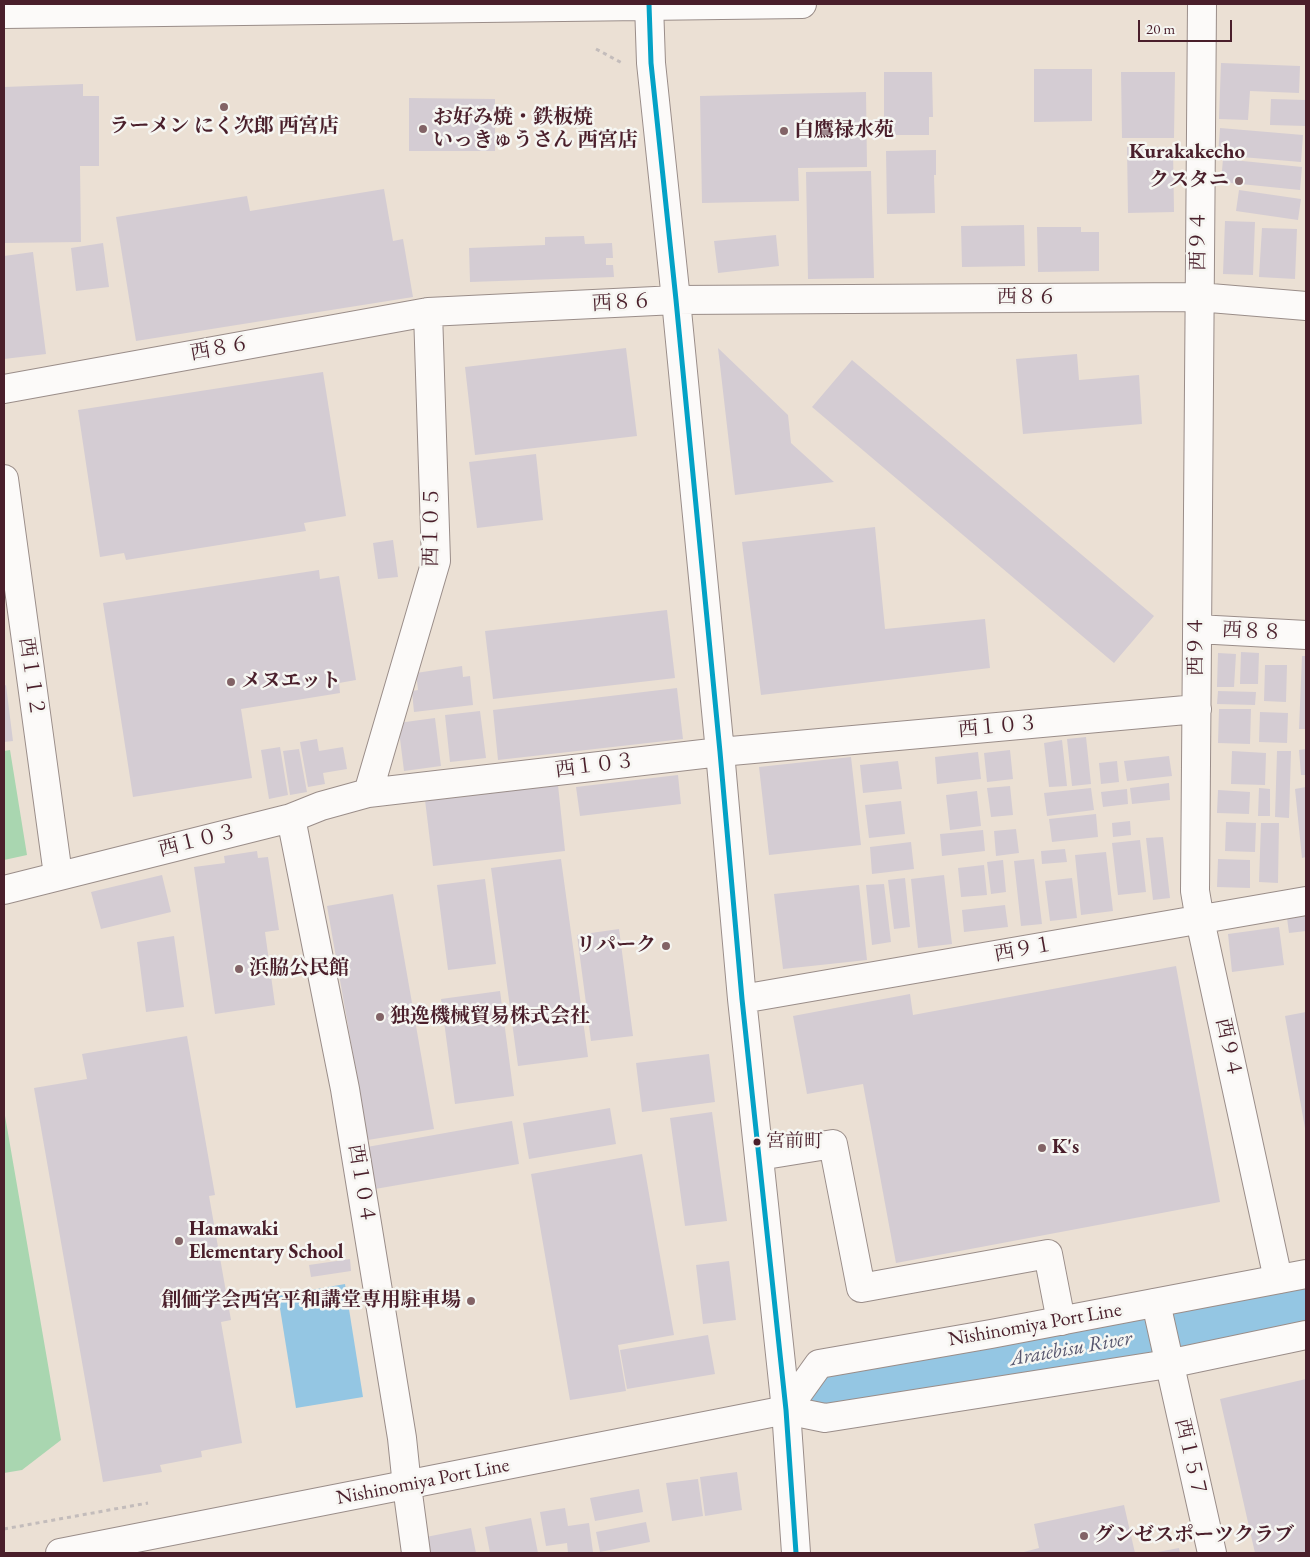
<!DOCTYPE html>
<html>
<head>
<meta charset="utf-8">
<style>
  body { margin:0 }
  #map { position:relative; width:1310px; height:1557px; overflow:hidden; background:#ebe0d4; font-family:"EB Garamond",serif }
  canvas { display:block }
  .frame { position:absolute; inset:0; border:5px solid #4a1f2b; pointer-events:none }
  .scale { position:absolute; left:1138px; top:20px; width:94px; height:22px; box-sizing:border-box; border:2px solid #4a1f2b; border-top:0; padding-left:6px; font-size:15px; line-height:18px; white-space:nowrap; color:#4a1f2b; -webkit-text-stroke:4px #f6f6f2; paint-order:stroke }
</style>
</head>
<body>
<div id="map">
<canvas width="1310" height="1557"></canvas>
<div class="frame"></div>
<div class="scale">20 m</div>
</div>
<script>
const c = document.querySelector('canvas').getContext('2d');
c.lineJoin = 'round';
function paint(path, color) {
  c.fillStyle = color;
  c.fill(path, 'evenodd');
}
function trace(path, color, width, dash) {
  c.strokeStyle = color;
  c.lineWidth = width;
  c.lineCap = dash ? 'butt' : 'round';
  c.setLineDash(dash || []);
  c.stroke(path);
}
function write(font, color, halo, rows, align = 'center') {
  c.font = font + ' "EB Garamond","Noto Serif JP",serif';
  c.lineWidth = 5;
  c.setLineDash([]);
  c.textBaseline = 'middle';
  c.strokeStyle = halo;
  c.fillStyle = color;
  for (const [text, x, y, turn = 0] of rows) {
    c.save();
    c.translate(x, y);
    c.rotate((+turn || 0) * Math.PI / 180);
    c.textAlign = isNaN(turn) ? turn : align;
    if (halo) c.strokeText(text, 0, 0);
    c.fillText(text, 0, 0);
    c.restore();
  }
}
const green = new Path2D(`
  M10 750 27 855 4 860V751Z
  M4 1110 61 1440 22 1470 4 1473Z`);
const water = new Path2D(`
  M345 1284 363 1397 296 1408 278 1296Z`);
const river = new Path2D(`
  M835 1392 1306 1305`);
const building = new Path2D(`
  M1221 63 1300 66 1299 93 1250 91 1248 120 1219 119Z
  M1034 69H1092V121L1034 122Z
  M884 72H932L933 117H929V135H884Z
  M1121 72H1175L1174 138H1122Z
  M83 84V96H99V166H80L81 242 4 243V87Z
  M866 92 867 167 798 168 799 201 702 203 700 96Z
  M409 98 495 99V151H409Z
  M1271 99 1306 100V126L1270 125Z
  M1220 128 1303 135 1301 162 1218 155Z
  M1127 147H1173L1174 212 1128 213Z
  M936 150V175H934L935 213 887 214 886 151Z
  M1223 159 1302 167 1300 190 1221 182Z
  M871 171 874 278 808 279 806 172Z
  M384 189 393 241 403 239 413 297 136 341 116 217 247 196 250 211Z
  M1239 190 1301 199 1298 220 1236 211Z
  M1225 221 1255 222 1253 275 1223 274Z
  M1024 225 1025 266 962 267 961 226Z
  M1037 227H1081V232H1099V271L1038 272Z
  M1262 228 1297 229 1295 279 1259 277Z
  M776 235 779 266 718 273 714 241Z
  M584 236 585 244 612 243 613 258H606V265H613L614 277 470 282 469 248 545 245V237Z
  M103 243 109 287 76 291 71 248Z
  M33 252 46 354 4 359V256Z
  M626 348 637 436 475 455 465 367Z
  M718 348 788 415 791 443 834 482 735 495Z
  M1077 354 1079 380 1139 375 1142 424 1023 434 1016 359Z
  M852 360 1154 616 1114 663 812 407Z
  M323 372 346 516 304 523 306 531 126 560 124 553 100 557 78 410Z
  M536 454 543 520 477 528 469 462Z
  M875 527 885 629 985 619 990 668 761 695 742 542Z
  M393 540 398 577 378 579 373 543Z
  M319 570 320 579 339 576 356 680 339 683 340 693 241 709 252 778 133 797 103 603Z
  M667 610 675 678 493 699 485 631Z
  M1241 652 1259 653 1258 684H1240Z
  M1218 653 1236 654 1234 687H1217Z
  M1302 656H1306V729H1299Z
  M1265 665H1287L1286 702 1264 701Z
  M462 666 463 677 470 676 473 705 414 712 412 691 418 690 416 673Z
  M6 685 13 741 4 742V686Z
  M677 688 683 739 498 760 493 710Z
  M1218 691 1256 692 1255 705 1217 704Z
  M1219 709H1251L1250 744 1218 743Z
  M480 711 486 758 450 762 445 715Z
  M1260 712 1288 713 1287 743 1259 742Z
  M435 718 441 766 404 771 398 723Z
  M1086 737 1091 784 1072 786 1067 739Z
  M317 739 319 751 343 747 347 769 323 773 325 784 308 787 300 742Z
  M1062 740 1067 786 1049 787 1044 743Z
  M280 747 288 795 269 799 261 750Z
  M299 749 307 792 290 795 283 751Z
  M1306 749V775H1301L1299 750Z
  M1010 750 1013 779 987 782 984 753Z
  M1232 751 1266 753 1265 785 1231 784Z
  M1277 751H1291L1289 818 1275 817Z
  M978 752 981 779 937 784 935 757Z
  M1169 756 1172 776 1127 781 1124 761Z
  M851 757 861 845 769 855 759 767Z
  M898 761 902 789 863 793 860 765Z
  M1117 761 1119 782 1101 784 1099 763Z
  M678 775 681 804 580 816 576 787Z
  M1169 783 1170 800 1132 804 1130 788Z
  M558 785 565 851 433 866 425 800Z
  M1010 786 1013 815 991 817 987 788Z
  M1306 787V857L1302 858 1295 789Z
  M1091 788 1094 810 1047 816 1044 793Z
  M1259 788 1270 789V816H1258Z
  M1127 789 1128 804 1103 807 1101 792Z
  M1218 790 1250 792 1249 814 1217 813Z
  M977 791 981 826 950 830 946 795Z
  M901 801 905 834 869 838 865 805Z
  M1096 814 1098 837 1052 842 1049 819Z
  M1130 821 1131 835 1113 837 1112 823Z
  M1226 822 1256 823 1255 852 1225 851Z
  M1261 823H1279L1278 883 1259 882Z
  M1016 829 1019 853 996 856 994 831Z
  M983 830 985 851 942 856 940 834Z
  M1163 837 1170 898 1153 900 1146 838Z
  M1140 840 1146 892 1118 895 1112 843Z
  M911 842 914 869 872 874 870 847Z
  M1065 849 1067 862 1042 864 1041 851Z
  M257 851 258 858 268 857 279 930 265 932 275 1005 215 1014 194 867 225 863 224 856Z
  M1106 852 1113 911 1081 915 1075 855Z
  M561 859 588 1057 518 1066 491 868Z
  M1034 859 1042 924 1021 926 1014 861Z
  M1218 859 1250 860V888L1217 887Z
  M1003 860 1006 892 991 894 987 862Z
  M984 865 987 895 961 897 958 868Z
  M162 875 171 912 101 929 91 892Z
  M944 875 952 944 918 948 911 879Z
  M905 878 910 927 894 929 888 880Z
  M1072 878 1077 918 1050 921 1045 881Z
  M485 879 496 964 448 970 437 885Z
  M884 884 891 942 872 945 866 885Z
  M859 885 867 960 783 969 774 894Z
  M393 894 434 1129 368 1140 327 906Z
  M1005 905 1008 927 964 932 962 910Z
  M1306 916V931L1289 933 1287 918Z
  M1279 927 1284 965 1232 972 1228 934Z
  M619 929 633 1036 591 1041 577 935Z
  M174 936 184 1007 146 1012 137 942Z
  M1176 966 1220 1202 896 1263 863 1084 807 1094 793 1016 910 994 913 1015Z
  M500 991 514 1096 455 1104 441 999Z
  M1306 1012V1128H1305L1285 1016Z
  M187 1036 215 1195 209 1196 231 1320 221 1322 242 1443 201 1451 202 1457 160 1465 162 1472 103 1482 34 1088 87 1079 82 1054Z
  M709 1054 715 1102 642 1112 636 1063Z
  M610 1108 616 1144 529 1159 523 1123Z
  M712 1112 727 1221 685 1226 670 1118Z
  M512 1121 519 1164 375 1189 367 1147Z
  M642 1154 674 1335 618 1345 626 1391 570 1400 531 1174Z
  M350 1259 351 1271 311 1277 309 1265Z
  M729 1261 736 1320 703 1324 696 1265Z
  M708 1335 715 1374 627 1389 620 1350Z
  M1306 1379V1553H1255L1220 1399Z
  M737 1472 742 1510 705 1516 700 1477Z
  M698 1479 703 1516 672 1521 666 1483Z
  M639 1489 643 1512 595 1521 590 1498Z
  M1124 1505 1135 1553H1020L1039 1548 1034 1524Z
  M565 1508 568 1526 589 1523 593 1552 568 1553 567 1543 546 1546 540 1512Z
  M531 1518 538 1553H490L485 1527Z
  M646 1522 650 1542 600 1552 596 1532Z
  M471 1528 476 1553H430L426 1537Z
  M1179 1548 1180 1553H1159L1158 1552Z`);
const path = new Path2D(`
  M596 49 622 63
  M4 1529 148 1503`);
const minor = new Path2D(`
  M649 4 651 63 676 300 720 752 742 999 786 1410 796 1553
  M1202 4C1198 299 1199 595 1195 891L1200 920 1278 1279
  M4 14 802 4
  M4 389 428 312 676 300 1198 297 1306 306
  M4 479 58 875
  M1197 629 1306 635
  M368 793 436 561 428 312
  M291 818 345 1089 402 1438 407 1486 416 1553
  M4 890 291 818 321 806 368 793 720 752 1197 709
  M742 999 1306 901
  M759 1156 833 1144 861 1288 1048 1254 1061 1321
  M1156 1303 1212 1553`);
const major = new Path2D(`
  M786 1410 819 1364 991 1334 1306 1274
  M60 1553 786 1410 825 1418 1168 1364 1306 1335`);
const bus1 = new Path2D(`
  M649 4 651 63 676 300 720 752 742 999 786 1410 796 1553`);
const markers = [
  [224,107,5,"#826366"],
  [423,129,5,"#826366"],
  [784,131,5,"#826366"],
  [1239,181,5,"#826366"],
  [231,682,5,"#826366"],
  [666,946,5,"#826366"],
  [239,969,5,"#826366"],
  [380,1017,5,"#826366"],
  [757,1142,4.5,"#4a1f2b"],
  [1042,1148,5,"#826366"],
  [179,1241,5,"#826366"],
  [471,1301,5,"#826366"],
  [1084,1536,5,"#826366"]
];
const busNames = [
  ["宮前町",766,1142]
];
const poiNames = [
  ["お好み焼・鉄板焼",433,118],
  ["いっきゅうさん 西宮店",433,141],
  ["ラーメン にく次郎 西宮店",224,127,"center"],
  ["白鷹禄水苑",794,131],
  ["クスタニ",1229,181,"right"],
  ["メヌエット",241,682],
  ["リパーク",656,946,"right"],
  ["浜脇公民館",249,969],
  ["独逸機械貿易株式会社",390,1017],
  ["K's",1052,1148],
  ["Hamawaki",189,1230],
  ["Elementary School",189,1253],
  ["創価学会西宮平和講堂専用駐車場",461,1301,"right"],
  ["グンゼスポーツクラブ",1094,1536]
];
const streetNames = [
  ["西９４",1199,241,-89],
  ["西８６",1027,298],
  ["西８６",622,303,-3],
  ["西８６",220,349,-10],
  ["西１０５",432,527,-89],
  ["西８８",1252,632,3],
  ["西９４",1197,646,-90],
  ["西１１２",31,677,82],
  ["西１０３",998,727,-5],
  ["西１０３",595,766,-7],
  ["西１０３",198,841,-14],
  ["西９１",1024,950,-10],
  ["西９４",1228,1048,78],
  ["西１０４",361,1184,81],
  ["Nishinomiya Port Line",1035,1325,-10],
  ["西１５７",1190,1458,77],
  ["Nishinomiya Port Line",423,1482,-11]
];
const neighbourhoodNames = [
  ["Kurakakecho",1187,152]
];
const waterNames = [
  ["Araiebisu River",1071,1349,-10]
];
paint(green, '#a9d6b0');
paint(water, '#94c6e3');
trace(river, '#94c6e3', 56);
paint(building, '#d4ccd3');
trace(minor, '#9a8d89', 30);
trace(major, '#9a8d89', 30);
trace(path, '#c3bcbb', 3, [4, 4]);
trace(minor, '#fcfaf9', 28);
trace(major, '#fcfaf9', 28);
trace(bus1, '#04a2c6', 5);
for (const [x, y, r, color] of markers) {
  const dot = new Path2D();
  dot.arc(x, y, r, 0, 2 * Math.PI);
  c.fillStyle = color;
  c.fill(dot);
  trace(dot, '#f6f6f2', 2);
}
write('19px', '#4a1f2b', '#f6f6f2', busNames, 'left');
write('bold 20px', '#4a1f2b', '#f6f6f2', poiNames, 'left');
write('20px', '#4a1f2b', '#f6f6f2', streetNames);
write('bold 21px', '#4a1f2b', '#f6f6f2', neighbourhoodNames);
write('italic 21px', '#57566e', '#f6f6f2', waterNames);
</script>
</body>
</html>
